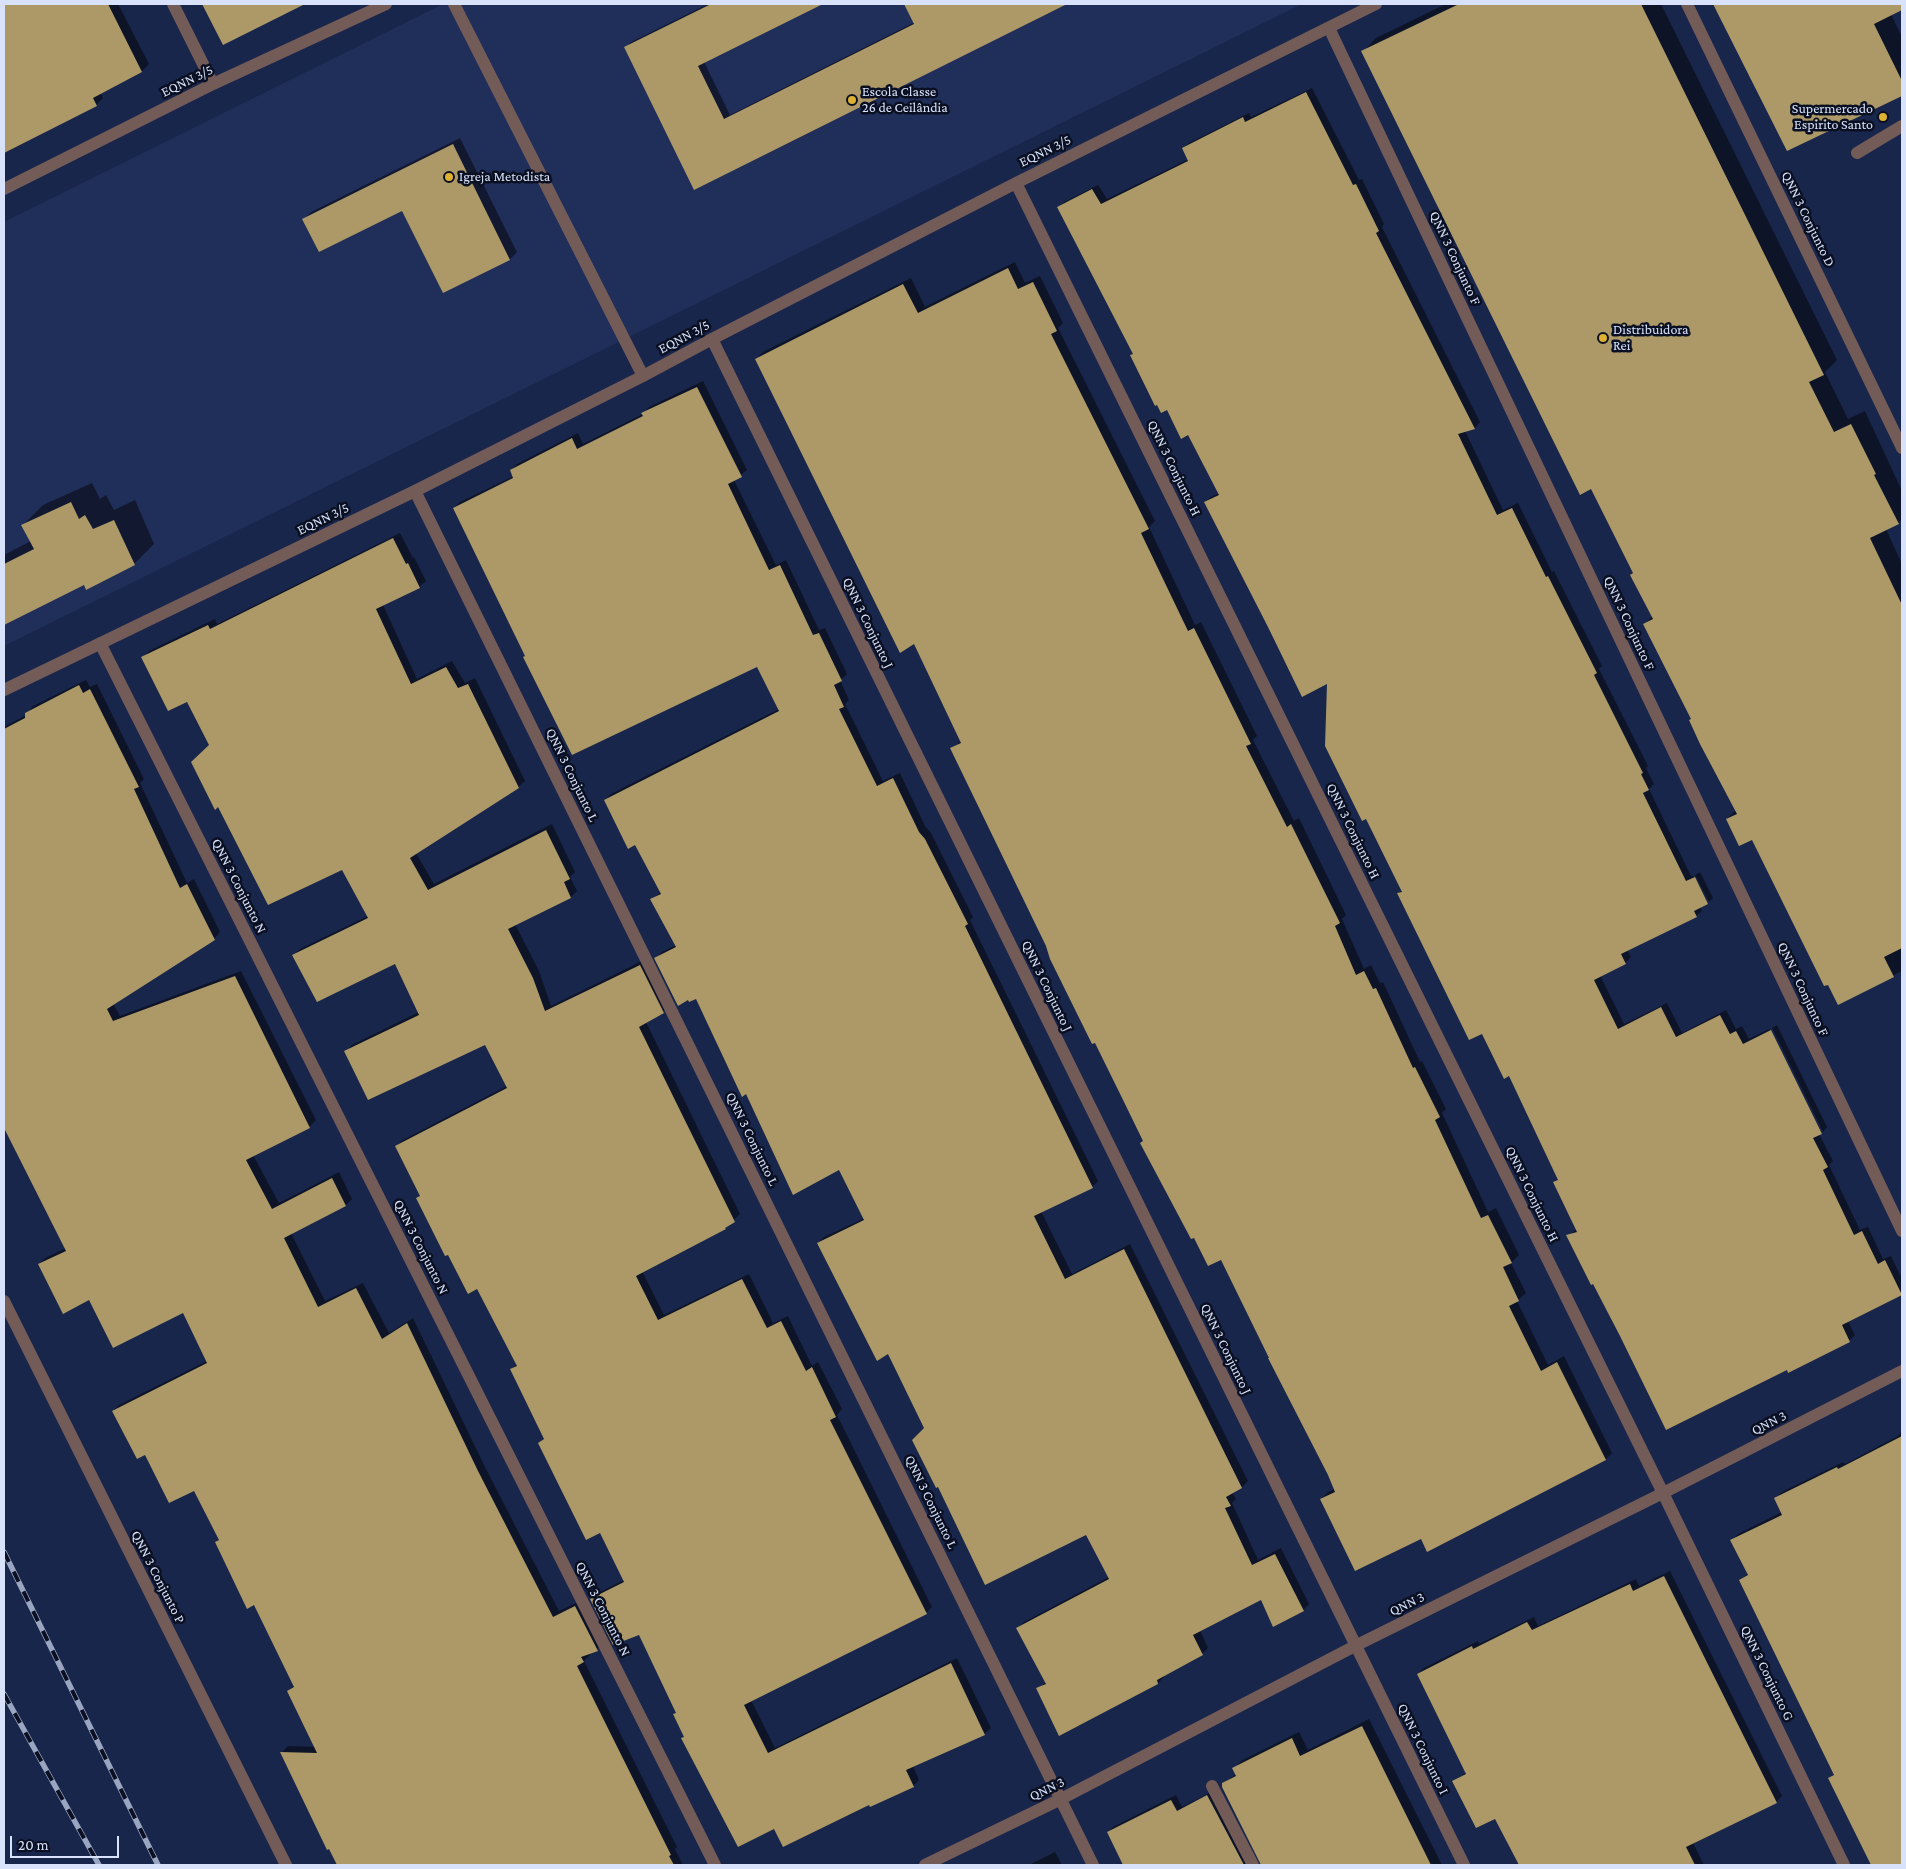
<!DOCTYPE html>
<html>
<head>
<meta charset="utf-8">
<style>
  body { margin:0 }
  #map { position:relative; width:1906px; height:1869px; overflow:hidden; background:#19264b; font-family:"Crimson Pro",serif }
  canvas { display:block }
  .frame { position:absolute; inset:0; border:5px solid #d8e2fb; pointer-events:none }
  .scale { position:absolute; left:10px; top:1836px; width:109px; height:22px; box-sizing:border-box; border:2px solid #d8e2fb; border-top:0; padding-left:6px; font-size:15px; line-height:18px; white-space:nowrap; color:#d8e2fb; -webkit-text-stroke:4px #0a1021; paint-order:stroke }
</style>
</head>
<body>
<div id="map">
<canvas width="1906" height="1869"></canvas>
<div class="frame"></div>
<div class="scale">20 m</div>
</div>
<script>
const c = document.querySelector('canvas').getContext('2d');
c.lineJoin = 'round';
function paint(path, color) {
  c.fillStyle = color;
  c.fill(path, 'evenodd');
}
function trace(path, color, width, dash) {
  c.strokeStyle = color;
  c.lineWidth = width;
  c.lineCap = dash ? 'butt' : 'round';
  c.setLineDash(dash || []);
  c.stroke(path);
}
function write(font, color, halo, rows, align = 'center') {
  c.font = font + ' "Crimson Pro",serif';
  c.lineWidth = 5;
  c.setLineDash([]);
  c.textBaseline = 'middle';
  c.strokeStyle = halo;
  c.fillStyle = color;
  for (const [text, x, y, turn = 0] of rows) {
    c.save();
    c.translate(x, y);
    c.rotate((+turn || 0) * Math.PI / 180);
    c.textAlign = isNaN(turn) ? turn : align;
    if (halo) c.strokeText(text, 0, 0);
    c.fillText(text, 0, 0);
    c.restore();
  }
}
const built = new Path2D(`
  M443 4H1302L4 646V222Z`);
const shadow = new Path2D(`
  M4 4H118L149 64 142 71 100 92 103 98 96 105 4 151Z
  M204 4H289L290 6 224 43Z
  M708 4H820L704 62 730 115 915 22 905 4H1026L1032 17 695 188 625 48 631 42Z
  M1446 4H1661L1837 360 1825 372 1848 419 1865 411 1902 491V519L1898 523 1886 529 1902 564V971L1839 1003 1752 839 1727 819 1736 810 1645 624 1653 616 1631 575 1634 572 1592 488 1363 52 1376 38Z
  M1714 4H1902V9L1891 14 1902 37V94L1787 149Z
  M1312 88 1359 180 1362 179 1384 224 1382 227 1480 422 1475 428 1465 431 1503 510 1518 503 1552 572 1554 571 1602 666 1599 669 1648 766 1646 768 1654 784 1649 789 1691 876H1693L1706 903H1708L1700 907 1702 911 1696 916 1627 950 1631 957 1625 963 1600 975 1624 1024 1667 1003 1682 1033 1726 1010 1736 1029 1742 1026 1749 1039 1769 1029 1820 1132H1822L1819 1134 1833 1161 1829 1165 1860 1230 1868 1227 1883 1259 1891 1256 1902 1279 1901 1294 1848 1321 1855 1335 1849 1341 1788 1368 1621 1335 1568 1236 1577 1229 1555 1183 1559 1178 1510 1074 1398 894 1402 890 1329 682 1270 627 1205 502 1211 497 1219 493 1189 433 1167 409 1131 355 1134 353 1058 207 1064 202 1098 185 1107 199 1189 159 1183 148 1189 143 1249 113 1251 117Z
  M460 138 517 252 510 259 443 291 403 209 304 219 311 212Z
  M1015 262 1025 283 1040 276 1063 323 1058 328 1155 521 1149 527 1195 625 1201 622 1257 736 1253 740 1294 821 1299 818 1346 915 1342 919 1364 969 1371 965 1380 983 1383 982 1420 1062 1422 1061 1446 1109 1442 1113 1488 1212 1496 1208 1519 1255 1511 1263 1526 1293 1517 1301 1548 1365 1564 1356 1612 1453 1606 1459 1422 1537 1321 1499 1328 1492 1335 1489 1329 1474 1221 1258 1194 1237 1144 1141 951 749 961 741 915 642 756 359 763 352 911 278 925 307Z
  M703 381 747 470 734 480 776 565 786 560 819 630 825 628 847 674 840 680 849 700 845 704 883 781 900 773 925 826 931 833 973 917 970 920 1098 1181 1092 1187 1041 1211 1072 1274 1130 1244 1248 1481 1242 1487 1232 1492 1236 1499 1232 1503 1258 1560 1281 1548 1309 1604 1303 1610 1261 1599 1200 1630 1208 1648 1202 1654 1163 1675 1164 1677 1158 1683 1038 1689 1046 1682 1018 1628 1024 1622 1109 1577 1087 1534 925 1429 888 1352 818 1243 824 1237 865 1218 840 1169 746 1092 696 997 656 958 662 952 676 945 651 900 661 892 636 843 605 800 611 794 779 709 758 665 526 655 454 508 460 502 514 476 511 470 517 464 578 433 583 444 643 414 649 407Z
  M92 483 100 499 106 495 114 510 135 500 154 544 134 564 84 584 4 623V555L31 541 23 525 43 505Z
  M400 533 413 558 414 557 426 581 419 587 383 605 417 679 452 661 465 683 475 678 525 781 518 787 416 853 434 884 552 824 575 872 570 877 577 891 571 897 515 924 539 971 551 1006 646 959 669 1006 663 1012 646 1022 740 1214 725 1228 642 1271 664 1315 749 1274 773 1323 788 1316 812 1366 818 1362 842 1409 837 1415 932 1607 926 1613 751 1700 775 1748 957 1658 991 1728 984 1734 913 1766 919 1780 913 1786 870 1803 775 1827 683 1738 685 1736 674 1715 677 1712 640 1634 592 1599 598 1593 624 1580 601 1531 539 1443 545 1437 512 1369 517 1364 477 1288 418 1198 421 1195 396 1146 403 1140 507 1086 486 1043 346 1051 352 1045 419 1012 396 963 294 955 300 949 368 916 343 868 210 745 188 700 143 658 149 651 215 619 217 624Z
  M86 680 90 687 97 684 144 779 140 783 187 883 194 879 220 932 214 939 113 1003 120 1016 241 971 316 1120 310 1126 253 1155 279 1203 339 1172 352 1199 346 1205 291 1233 325 1301 363 1283 389 1333 413 1318 484 1465 559 1611 582 1600 604 1643 597 1649 589 1653 590 1655 584 1661 677 1847 675 1849 683 1865H338L282 1752 288 1746 316 1747 288 1691 295 1685 255 1604 216 1542 220 1538 195 1489 146 1453 113 1411 119 1405 207 1361 184 1312 90 1299 39 1264 45 1258 66 1248 4 1125V727L26 715 33 706Z
  M1700 872 1713 898 1709 902 1695 875Z
  M1777 1025 1827 1127 1823 1132 1772 1028Z
  M1902 1431V1865H1884L1863 1820 1829 1779 1834 1774 1741 1580 1748 1573 1731 1541 1738 1534 1782 1512 1776 1498 1782 1492 1843 1462 1845 1464 1898 1436Z
  M1670 1571 1782 1796 1776 1802 1693 1843 1704 1865H1560L1552 1851 1521 1865 1496 1818 1454 1781 1467 1772 1418 1674 1424 1668 1478 1641 1479 1644 1534 1617 1538 1626 1636 1579 1639 1586Z
  M1369 1719 1442 1865H1270L1273 1862 1261 1865V1861L1223 1784 1236 1774 1234 1769 1241 1761 1299 1732 1308 1750Z
  M1213 1791 1253 1865H1125L1108 1832 1113 1827 1176 1795 1182 1807Z
  M1055 1852 1062 1865H1029Z`);
const building = new Path2D(`
  M4 4H108L142 72 93 98 97 106 4 153Z
  M202 4H305L223 45Z
  M711 4H823L698 66 724 119 914 24 904 4H1067L694 190 624 47Z
  M1459 4H1641L1824 375 1809 382 1834 432 1851 424 1876 474 1874 475 1899 524 1870 538 1902 605V948L1884 957 1894 977 1838 1005 1828 985 1824 986 1752 840 1739 846 1726 819 1737 814 1700 744 1689 720 1691 719 1643 624 1653 619 1630 575 1633 573 1591 489 1580 495 1361 51Z
  M1713 4H1902V10L1874 24 1902 81V96L1787 151Z
  M1306 92 1353 185 1356 184 1379 231 1376 233 1475 429 1458 434 1497 515 1512 508 1546 577 1548 576 1597 673 1594 675 1643 773 1641 774 1649 790 1643 793 1686 881 1695 877 1708 904 1694 911 1697 917 1621 954 1626 964 1594 980 1618 1029 1661 1007 1676 1037 1720 1015 1730 1034 1736 1031 1743 1044 1771 1030 1822 1134 1813 1138 1828 1167 1823 1170 1854 1235 1862 1231 1878 1264 1885 1260 1902 1295 1842 1325 1850 1342 1788 1373 1787 1370 1666 1430 1620 1336 1593 1284 1591 1285 1566 1235 1577 1232 1553 1182 1558 1180 1509 1076 1504 1079 1482 1034 1469 1040 1397 893 1402 892 1366 819 1362 821 1325 746 1327 684 1302 697 1268 627 1204 502 1219 495 1188 435 1181 439 1167 410 1161 413 1157 405 1155 406 1130 355 1133 354 1057 207 1092 189 1101 204 1188 161 1182 148 1243 117 1245 122Z
  M453 144 510 260 443 293 402 211 319 252 302 219Z
  M1008 268 1018 289 1033 282 1057 331 1051 334 1149 529 1141 533 1188 631 1194 628 1251 744 1246 746 1287 827 1291 824 1340 923 1335 926 1356 975 1364 971 1373 989 1376 988 1413 1068 1415 1067 1440 1117 1435 1120 1481 1218 1488 1215 1512 1263 1503 1267 1519 1301 1509 1306 1541 1371 1557 1362 1606 1460 1427 1552 1421 1539 1355 1571 1320 1499 1335 1492 1328 1475 1268 1358H1269L1221 1260 1208 1266 1194 1238 1191 1239 1140 1143 1143 1141 1126 1106 1095 1043 1092 1044 1050 959 1046 946 950 748 961 743 914 644 900 653 755 359 903 284 918 313Z
  M697 387 742 477 728 484 769 570 780 565 813 635 819 633 842 681 834 685 844 707 839 709 877 786 893 778 919 832 925 839 968 924 965 926 1093 1188 1034 1216 1065 1279 1124 1249 1242 1488 1226 1497 1231 1506 1225 1508 1252 1565 1275 1554 1304 1611 1273 1627 1261 1600 1193 1635 1203 1655 1157 1680 1158 1684 1059 1736 1036 1688 1046 1684 1016 1628 1109 1579 1086 1535 985 1585 938 1487 936 1488 912 1440 924 1428 888 1354 877 1361 817 1243 864 1220 839 1170 793 1195 746 1094 742 1097 696 999 689 1002 688 1000 678 1006 654 958 676 947 650 899 661 894 635 845 628 849 604 800 779 711 757 667 572 755 523 657 525 656 453 508 513 478 510 470 572 438 577 449 643 416 641 413Z
  M71 502 79 519 85 515 93 529 114 520 135 565 86 590 84 585 4 625V564L34 549 21 525Z
  M393 538 406 564 408 563 420 588 376 609 411 684 446 667 458 688 468 684 519 788 410 858 428 890 546 830 570 879 564 882 571 898 508 929 533 978 545 1011 640 965 664 1013 639 1027 735 1222 725 1228 726 1229 636 1276 658 1320 742 1279 767 1328 781 1321 806 1371 812 1367 836 1417 830 1420 927 1614 744 1705 768 1753 951 1663 985 1735 906 1770 914 1787 870 1807 869 1805 783 1847 774 1829 738 1847 681 1738 684 1737 673 1714 676 1713 639 1635 613 1645 590 1599 624 1582 600 1533 586 1540 538 1443 544 1439 510 1369 517 1366 477 1289 468 1294 448 1255 445 1256 416 1198 420 1196 395 1146 507 1088 485 1045 368 1100 344 1051 419 1015 395 964 317 1002 292 955 368 918 342 870 268 905 218 807 215 810 191 762 209 745 187 702 168 711 141 657 208 625 210 629Z
  M79 685 83 693 90 689 139 787 134 789 180 888 187 884 215 940 107 1009 113 1021 235 976 310 1128 246 1160 272 1209 332 1178 346 1206 284 1238 318 1307 356 1288 382 1339 407 1323 478 1471 553 1617 575 1606 598 1651 581 1657 584 1662 577 1666 671 1855 669 1856 674 1865H337L329 1849 327 1850 280 1752 317 1753 287 1691 294 1687 254 1605 247 1609 215 1542 219 1540 194 1491 169 1503 145 1455 137 1459 112 1411 207 1363 183 1313 113 1348 89 1300 63 1314 38 1264 66 1251 4 1128V729L25 718V713Z
  M1902 1436V1865H1871L1828 1778 1834 1775 1739 1580 1748 1575 1730 1540 1782 1515 1774 1498 1837 1467 1838 1469Z
  M1664 1576 1777 1803 1686 1847 1695 1865H1519L1495 1819 1476 1828 1452 1781 1466 1774 1417 1674 1472 1646 1473 1649 1527 1622 1532 1630 1630 1584 1633 1591Z
  M1362 1726 1431 1865H1261L1222 1787V1783L1236 1776 1232 1768 1292 1738 1300 1756Z
  M1207 1795 1244 1865H1123L1107 1832 1171 1800 1177 1811Z`);
const service = new Path2D(`
  M454 4 643 376
  M1857 153 1902 126`);
const minor = new Path2D(`
  M173 4 213 84
  M1687 4 1902 448
  M1329 28 1902 1231
  M1016 183 1663 1493 1844 1865
  M4 189 213 84 386 4
  M712 339 1464 1865
  M415 491 1093 1865
  M100 643 715 1865
  M4 690 415 491 643 376 712 339 1016 183 1376 4
  M1212 1786 1253 1865
  M925 1865 1061 1799 1355 1646 1663 1493 1902 1371`);
const tertiary = new Path2D(`
  M4 1301 286 1865`);
const rail = new Path2D(`
  M4 1552 158 1865
  M4 1694 99 1865`);
const markers = [
  [852,100,5,"#deb133"],
  [1883,117,5,"#deb133"],
  [449,177,5,"#deb133"],
  [1603,338,5,"#deb133"]
];
const streetNames = [
  ["EQNN 3/5",187,81,-26],
  ["EQNN 3/5",1045,151,-26],
  ["QNN 3 Conjunto D",1808,219,64],
  ["QNN 3 Conjunto F",1455,258,65],
  ["EQNN 3/5",684,337,-28],
  ["QNN 3 Conjunto H",1174,468,64],
  ["EQNN 3/5",323,519,-26],
  ["QNN 3 Conjunto J",868,623,64],
  ["QNN 3 Conjunto F",1629,623,65],
  ["QNN 3 Conjunto L",572,775,64],
  ["QNN 3 Conjunto H",1353,831,64],
  ["QNN 3 Conjunto N",239,886,63],
  ["QNN 3 Conjunto J",1047,986,64],
  ["QNN 3 Conjunto F",1803,989,65],
  ["QNN 3 Conjunto L",752,1139,64],
  ["QNN 3 Conjunto H",1532,1194,64],
  ["QNN 3 Conjunto N",421,1247,63],
  ["QNN 3 Conjunto J",1226,1349,64],
  ["QNN 3",1769,1423,-27],
  ["QNN 3 Conjunto L",931,1502,64],
  ["QNN 3 Conjunto P",158,1577,63],
  ["QNN 3",1407,1604,-26],
  ["QNN 3 Conjunto N",603,1609,63],
  ["QNN 3 Conjunto G",1767,1673,64],
  ["QNN 3 Conjunto I",1423,1749,64],
  ["QNN 3",1047,1789,-26]
];
const poiNames = [
  ["Escola Classe",862,92],
  ["26 de Ceilândia",862,108],
  ["Supermercado",1873,109,"right"],
  ["Espirito Santo",1873,125,"right"],
  ["Igreja Metodista",459,177],
  ["Distribuidora",1613,330],
  ["Rei",1613,346]
];
paint(built, '#202e5a');
paint(shadow, '#0007');
paint(building, '#ad9967');
trace(service, '#735b58', 12);
trace(minor, '#735b58', 12);
trace(tertiary, '#735b58', 12);
trace(rail, '#9aa5c2', 5.5);
trace(rail, '#0a1021', 4, [11]);
for (const [x, y, r, color] of markers) {
  const dot = new Path2D();
  dot.arc(x, y, r, 0, 2 * Math.PI);
  c.fillStyle = color;
  c.fill(dot);
  trace(dot, '#0a1021', 2);
}
write('14px', '#d8e2fb', '#0a1021', streetNames);
write('14px', '#d8e2fb', '#0a1021', poiNames, 'left');
</script>
</body>
</html>
